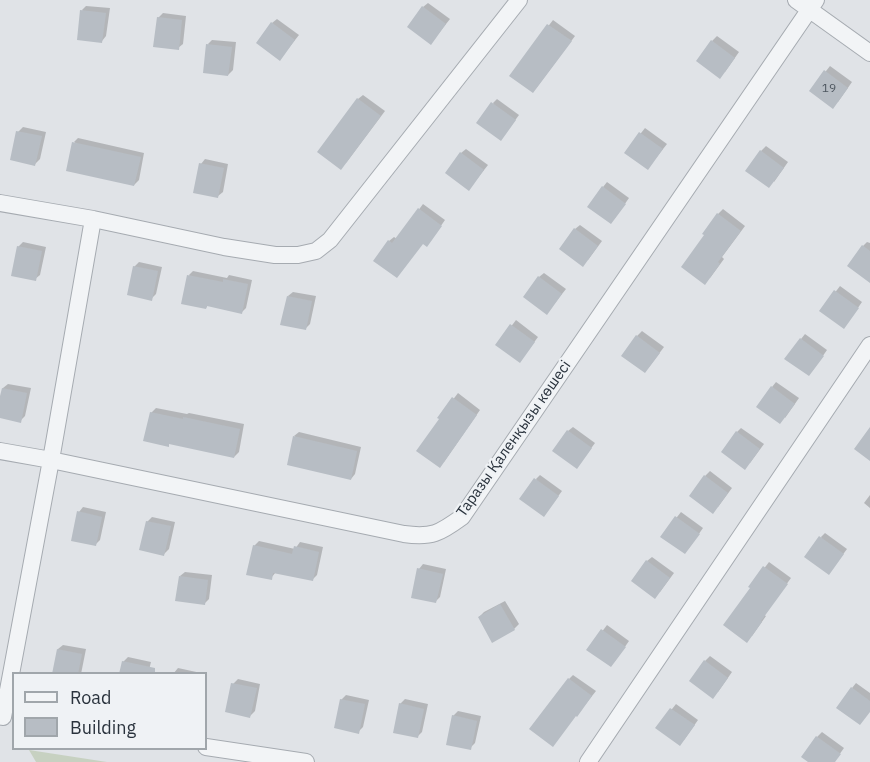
<!DOCTYPE html>
<html>
<head>
<meta charset="utf-8">
<style>
  body { margin:0 }
  #map { position:relative; width:870px; height:762px; overflow:hidden; background:#e0e3e7; font-family:"IBM Plex Sans",sans-serif }
  canvas { display:block }
  .legend { position:absolute; left:12px; top:672px; width:195px; height:78px; box-sizing:border-box; background:#eff2f5; border:2px solid #a0a6ab; margin:0; padding:8px 10px; list-style:none; font-size:18px; color:#2a333d }
  .legend li { display:flex; align-items:center; gap:12px; height:30px }
  .legend b { width:30px; border:2px solid #a0a6ab }
</style>
</head>
<body>
<div id="map">
<canvas width="870" height="762"></canvas>
<ul class="legend">
<li><b style="height:8px;background:#f2f4f6"></b>Road</li>
<li><b style="height:16px;background:#b7bdc4"></b>Building</li>
</ul>
</div>
<script>
const c = document.querySelector('canvas').getContext('2d');
c.lineJoin = 'round';
function paint(path, color) {
  c.fillStyle = color;
  c.fill(path, 'evenodd');
}
function trace(path, color, width, dash) {
  c.strokeStyle = color;
  c.lineWidth = width;
  c.lineCap = dash ? 'butt' : 'round';
  c.setLineDash(dash || []);
  c.stroke(path);
}
function write(font, color, halo, rows, align = 'center') {
  c.font = font + ' "IBM Plex Sans",sans-serif';
  c.lineWidth = 4.5;
  c.setLineDash([]);
  c.textBaseline = 'middle';
  c.strokeStyle = halo;
  c.fillStyle = color;
  for (const [text, x, y, turn = 0] of rows) {
    c.save();
    c.translate(x, y);
    c.rotate((+turn || 0) * Math.PI / 180);
    c.textAlign = isNaN(turn) ? turn : align;
    if (halo) c.strokeText(text, 0, 0);
    c.fillText(text, 0, 0);
    c.restore();
  }
}
const green = new Path2D(`
  M29 750 107 762H36Z`);
const shadow = new Path2D(`
  M428 3 450 19 435 38 423 7Z
  M86 6 110 8 106 36 102 41 82 10Z
  M163 13 186 16 183 44 178 48 158 18Z
  M277 19 299 35 280 59 272 23Z
  M553 20 575 36 537 87 511 75Z
  M717 36 739 52 725 72 712 41Z
  M212 40 236 42 233 70 228 75 208 44Z
  M830 66 852 82 838 102 811 90Z
  M363 95 385 111 346 163 358 99Z
  M497 99 519 115 505 134 493 103Z
  M23 127 46 132 40 159 35 164 18 132Z
  M645 128 667 144 648 168 626 152Z
  M78 138 144 153 139 180 134 185 74 142Z
  M766 146 788 162 774 182 761 151Z
  M466 149 488 165 469 189 461 153Z
  M205 159 228 164 223 192 218 196 201 164Z
  M607 182 629 198 615 218 603 187Z
  M423 204 445 220 431 240 423 242 397 277 389 241 394 237 397 239Z
  M723 209 745 226 722 257 724 259 710 278 718 214Z
  M580 225 602 241 588 260 575 229Z
  M23 242 46 247 40 275 35 279 18 247Z
  M867 242 870 243V281L863 246Z
  M139 262 162 267 156 294 151 299 134 267Z
  M193 271 227 278 229 275 252 280 246 308 242 312 208 305 206 308 189 275Z
  M544 273 566 289 547 313 539 277Z
  M840 286 862 302 848 322 821 311Z
  M293 292 316 296 310 324 305 329 288 296Z
  M516 320 538 337 524 356 497 345Z
  M642 331 664 347 649 367 637 336Z
  M805 334 827 350 813 370 801 339Z
  M776 382 799 398 785 418 772 387Z
  M8 384 31 388 25 416 20 421 0 417V403L3 388Z
  M458 393 480 410 444 462 441 419 439 418Z
  M156 408 187 414 189 413 244 424 239 452 234 457 170 443 168 445 151 413Z
  M573 427 595 443 581 462 568 431Z
  M741 428 764 444 750 463 737 432Z
  M299 432 361 447 355 474 351 479 294 436Z
  M710 471 732 488 718 507 705 476Z
  M540 475 562 491 548 510 536 479Z
  M870 495V508L864 503Z
  M83 507 106 512 100 540 96 544 79 512Z
  M681 512 703 528 689 548 662 536Z
  M152 517 175 522 169 549 164 554 147 522Z
  M825 533 847 549 833 568 821 537Z
  M259 541 295 549 300 542 323 547 317 575 312 580 276 572 271 578 254 546Z
  M652 557 674 573 660 592 647 561Z
  M769 562 791 578 764 615 766 616 752 636V588L750 587Z
  M423 564 446 569 440 597 436 601 419 569Z
  M185 572 212 575 209 599 204 604 180 576Z
  M505 601 519 624 514 629 479 617 484 612Z
  M607 625 629 641 615 661 589 649Z
  M63 645 86 649 81 674H53L58 649Z
  M710 656 732 672 718 692 705 661Z
  M128 657 151 662 148 674 123 662Z
  M178 668 201 673V674H173Z
  M573 675 596 691 581 710 569 679Z
  M238 679 260 684 255 711 250 716 233 684Z
  M856 683 870 693V711L852 688Z
  M346 695 369 700 363 727 358 732 341 700Z
  M405 699 428 704 422 732 418 736 400 704Z
  M676 704 698 720 684 740 657 728Z
  M458 711 481 716 475 743 470 748 453 716Z
  M822 732 844 748 834 762H811L817 737Z`);
const building = new Path2D(`
  M422 6 446 24 431 45 407 27Z
  M80 10 106 13 102 43 77 40Z
  M157 17 182 20 179 50 153 47Z
  M271 22 295 40 280 61 256 43Z
  M547 24 572 41 533 93 509 76Z
  M711 40 735 58 720 79 696 61Z
  M206 44 232 47 228 76 203 73Z
  M824 70 848 88 833 109 809 91Z
  M357 98 381 116 341 170 317 152Z
  M491 102 516 120 501 141 476 123Z
  M16 131 42 136 35 166 10 160Z
  M639 132 663 149 648 170 624 153Z
  M72 142 141 157 134 186 66 171Z
  M760 150 784 168 769 188 745 171Z
  M460 152 484 170 469 191 445 173Z
  M199 163 224 168 218 198 193 193Z
  M602 186 626 204 611 224 587 207Z
  M418 208 442 226 427 247 423 244 397 278 373 261 388 240 392 243Z
  M717 213 741 231 718 262 720 264 705 285 681 267 704 235 702 234Z
  M574 228 598 246 583 267 559 249Z
  M862 245 870 251V283L847 266Z
  M17 246 42 251 36 281 11 276Z
  M133 266 158 271 152 301 127 295Z
  M187 275 223 282V279L248 284 242 314 207 306 206 309 181 304Z
  M538 276 562 294 547 315 523 297Z
  M834 290 859 308 844 329 819 311Z
  M287 296 312 301 306 330 280 325Z
  M510 324 535 342 520 363 495 345Z
  M636 335 660 353 645 373 621 356Z
  M800 338 824 356 809 376 784 359Z
  M771 386 795 404 780 424 756 407Z
  M2 388 27 393 21 423 0 418V396Z
  M452 397 477 415 440 468 416 451 439 419 437 418Z
  M150 412 183 419V417L240 429 234 458 169 444V447L143 441Z
  M870 427V461L854 449Z
  M567 430 592 448 577 469 552 451Z
  M736 431 760 449 745 470 721 452Z
  M293 436 357 451 351 480 287 465Z
  M704 475 728 493 713 514 689 496Z
  M534 478 559 496 544 517 519 499Z
  M77 511 102 517 96 546 71 541Z
  M675 516 700 534 685 554 660 537Z
  M146 521 171 526 164 556 139 550Z
  M819 536 844 554 829 575 804 557Z
  M253 545 292 554 294 546 319 552 313 581 273 573 272 580 246 575Z
  M646 560 670 578 655 599 631 581Z
  M763 566 788 584 761 621 762 622 747 643 723 625 750 588 748 587Z
  M417 568 443 574 436 603 411 598Z
  M179 576 208 580 205 605 175 601Z
  M500 604 515 630 492 643 478 617Z
  M601 629 626 647 611 667 586 650Z
  M57 649 82 654 78 674H52Z
  M704 660 728 678 713 699 689 681Z
  M122 661 155 668V674H119Z
  M568 678 592 696 577 717 576 716 553 747 529 729Z
  M231 683 257 688 250 718 225 712Z
  M851 687 870 701V712L860 725 836 708Z
  M340 699 365 704 359 734 334 728Z
  M399 703 424 709 418 738 393 733Z
  M670 708 695 725 680 746 655 728Z
  M452 715 477 721 471 750 446 745Z
  M816 736 841 754 835 762H808L801 757Z`);
const street = new Path2D(`
  M796 0 870 53
  M0 203 93 219 224 247 275 255H298L316 251 330 240 519 0
  M0 451 51 460 404 534C432 538 440 533 462 517L816 0
  M3 717 51 460 93 219
  M206 747 306 762
  M588 762 870 345`);
const numberNames = [
  ["19",829,89]
];
const streetNames = [
  ["Таразы Қаленқызы көшесі",514,439,-55]
];
paint(green, '#c7d1c1');
paint(shadow, '#0003');
paint(building, '#b7bdc4');
trace(street, '#a6abb1', 18);
trace(street, '#f2f4f6', 16);
write('12px', '#4d565f', null, numberNames);
write('15px', '#2a333d', '#eff2f5', streetNames);
</script>
</body>
</html>
